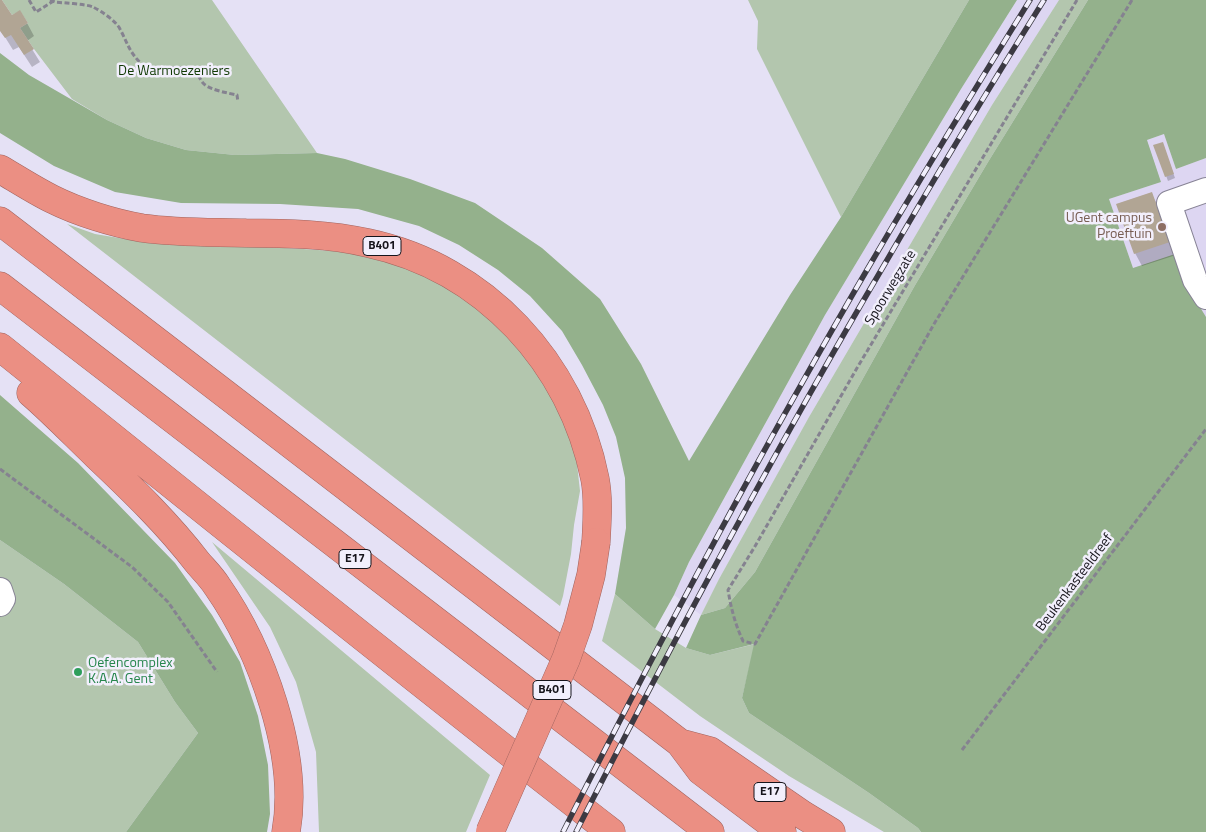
<!DOCTYPE html>
<html>
<head>
<meta charset="utf-8">
<style>
  body { margin:0 }
  canvas { display:block; background:#e5e1f5 }
</style>
</head>
<body>
<canvas width="1206" height="832"></canvas>
<script>
const c = document.querySelector('canvas').getContext('2d');
c.lineJoin = 'round';
function paint(path, color) {
  c.fillStyle = color;
  c.fill(path, 'evenodd');
}
function trace(path, color, width, dash) {
  c.strokeStyle = color;
  c.lineWidth = width;
  c.lineCap = dash ? 'butt' : 'round';
  c.setLineDash(dash || []);
  c.stroke(path);
}
function write(font, color, halo, rows, align = 'center') {
  c.font = font + ' "Titillium Web",sans-serif';
  c.lineWidth = 5;
  c.setLineDash([]);
  c.textBaseline = 'middle';
  c.strokeStyle = halo;
  c.fillStyle = color;
  for (const [text, x, y, turn = 0] of rows) {
    c.save();
    c.translate(x, y);
    c.rotate((+turn || 0) * Math.PI / 180);
    c.textAlign = isNaN(turn) ? turn : align;
    if (halo) c.strokeText(text, 0, 0);
    c.fillText(text, 0, 0);
    c.restore();
  }
}
const built = new Path2D(`
  M1017 0H1059L992 105 809 417 719 579 701 615 674 595 689 562 825 315 961 89Z
  M1164 134 1176 169 1206 158V317L1186 284 1133 268 1109 199 1161 182 1147 140Z`);
const green = new Path2D(`
  M2 0H212L317 153 235 155 186 150 146 138 107 120 72 99 34 49 20 28 28 23 20 11 12 15Z
  M748 0H969L841 217 757 49 758 21Z
  M1059 0H1088L988 162 914 287 755 572 725 608 701 615 719 579 809 417 992 105Z
  M67 224 95 234 149 243 196 246H248L303 249 347 252 384 259 417 272 459 293 493 319 545 381 564 421 576 455 580 491 574 525 571 554 563 596 560 606Z
  M0 540 64 584 138 642 175 702 198 733 126 832H0Z
  M212 542 490 775 466 832H319L316 752 296 682 270 627Z
  M615 594 655 629 686 648 710 655 755 644 742 698 749 713 869 793 918 828 921 832H884L789 776 700 716 602 641Z`);
const forest = new Path2D(`
  M969 0H1017L961 89 825 315 689 562 674 595 655 629 615 594 626 528 625 478 616 437 603 405 582 365 562 331 530 296 498 270 459 245 419 226 358 209 280 204 181 203 115 192 54 166 0 133V53L29 75 107 120 146 138 186 150 235 155 317 153 345 159 410 179 475 203 542 248 600 299 641 364 689 461 790 295 841 217Z
  M1088 0H1206V158L1176 169 1164 134 1147 140 1161 182 1109 199 1133 268 1175 254 1186 284 1206 317V832H921L918 828 869 793 749 713 742 698 754 644 710 655 686 648 701 615 725 608 755 572 914 287 988 162Z
  M0 395 78 463 175 563 212 615 240 662 258 716 268 765 270 814 267 832H126L198 733 175 702 138 642 64 584 0 540Z`);
const shadow = new Path2D(`
  M0 0 12 17 27 23 34 36 27 41 40 62 32 67 19 47 13 50 0 29Z
  M1155 146 1164 147 1175 178 1168 181Z
  M1151 194 1159 207 1176 255 1142 266 1135 253Z`);
const building = new Path2D(`
  M0 0H2L12 15 20 10 28 23 20 28 34 49 24 55 11 35 5 38 0 31Z
  M1163 142 1174 174 1165 177 1153 145Z
  M1152 192 1170 242 1134 254 1116 204Z`);
const path = new Path2D(`
  M29 0 36 12 55 0
  M50 0 55 2C64 3 86 4 93 7 101 11 116 21 120 29 127 42 130 54 142 64 152 72 178 64 192 70 199 73 199 79 204 84 210 90 228 93 237 95L238 102
  M1077 0 857 368 754 548 728 590C731 608 735 624 743 641L755 644 934 324 1132 0
  M0 469 132 567 168 602 217 672
  M962 750 1206 429`);
const minor = new Path2D(`
  M1206 190 1169 203 1195 280 1206 297
  M0 590 3 599 0 604`);
const highway = new Path2D(`
  M0 169C17 179 34 190 52 199 78 212 113 223 142 228 178 233 210 232 246 233 286 233 329 234 368 243 485 268 572 363 595 479 599 500 597 521 596 542
  M0 221 680 743 701 771 782 832
  M0 286 710 832
  M0 347C203 510 405 672 611 832
  M31 393C54 413 75 435 97 456 133 490 168 524 198 563 205 571 212 578 217 586 261 649 300 755 286 832
  M680 743 710 751 803 815 831 832`);
const rail = new Path2D(`
  M563 832C660 640 762 449 871 263 923 174 976 87 1030 0
  M576 832C673 641 774 452 883 267 935 177 989 88 1044 0`);
const highwayBridge = new Path2D(`
  M490 832 566 659 578 625 591 575 596 542`);
const markers = [
  [1162,227,5,"#8d6e63"],
  [78,672,5,"#2e9e5b"]
];
const shields = [
  [382,246,38],
  [355,559,32],
  [552,690,38],
  [770,792,32]
];
const shieldNames = [
  ["B401",382,246],
  ["E17",355,559],
  ["B401",552,690],
  ["E17",770,792]
];
const parkNames = [
  ["De Warmoezeniers",174,72]
];
const educationNames = [
  ["UGent campus",1152,219],
  ["Proeftuin",1152,235]
];
const streetNames = [
  ["Spoorwegzate",891,288,-59],
  ["Beukenkasteeldreef",1075,583,-53]
];
const leisureNames = [
  ["Oefencomplex",88,664],
  ["K.A.A. Gent",88,680]
];
paint(built, '#ddd6f2');
paint(green, '#b3c6ae');
paint(forest, '#94b18c');
paint(shadow, '#0003');
paint(building, '#b1a594');
trace(minor, '#878395', 26);
trace(highway, '#a1645f', 29);
trace(path, '#858290', 3, [5, 2.5]);
trace(minor, '#fff', 24);
trace(highway, '#eb8f83', 28);
trace(rail, '#3c3a43', 5.5);
trace(rail, '#f2effc', 4, [11]);
trace(highwayBridge, '#a1645f', 29, []);
trace(highwayBridge, '#eb8f83', 28);
for (const [x, y, r, color] of markers) {
  const dot = new Path2D();
  dot.arc(x, y, r, 0, 2 * Math.PI);
  c.fillStyle = color;
  c.fill(dot);
  trace(dot, '#f2effc', 2);
}
for (const [x, y, w] of shields) {
  const box = new Path2D();
  box.roundRect(x - w / 2, y - 9.5, w, 19, 4);
  c.fillStyle = '#f2effc';
  c.fill(box);
  trace(box, '#17151c', 1);
}
write('bold 12px', '#17151c', null, shieldNames);
write('14px', '#103903', '#f2effc', parkNames);
write('14px', '#785e54', '#f2effc', educationNames, 'right');
write('14px', '#17151c', '#f2effc', streetNames);
write('14px', '#27864d', '#f2effc', leisureNames, 'left');
</script>
</body>
</html>
